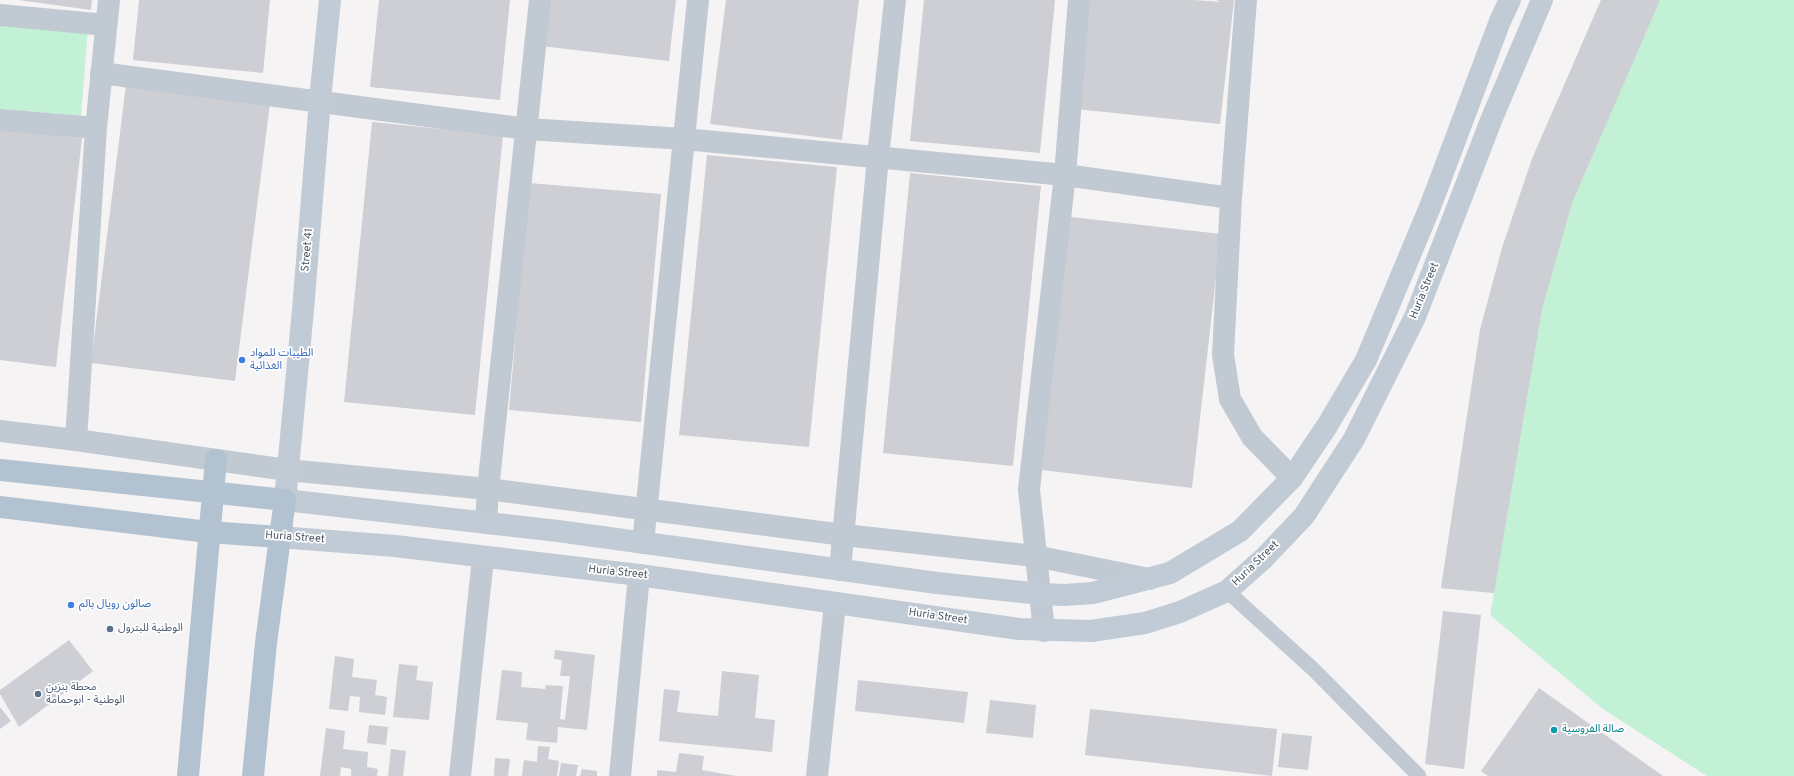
<!DOCTYPE html>
<html>
<head>
<meta charset="utf-8">
<style>
  body { margin:0 }
  canvas { display:block; background:#f5f3f3 }
</style>
</head>
<body>
<canvas width="1794" height="776"></canvas>
<script>
const c = document.querySelector('canvas').getContext('2d');
c.lineJoin = 'round';
function paint(path, color) {
  c.fillStyle = color;
  c.fill(path, 'evenodd');
}
function trace(path, color, width, dash) {
  c.strokeStyle = color;
  c.lineWidth = width;
  c.lineCap = dash ? 'butt' : 'round';
  c.setLineDash(dash || []);
  c.stroke(path);
}
function write(font, color, halo, rows, align = 'center') {
  c.font = font + ' Overpass,"Noto Sans Arabic",sans-serif';
  c.lineWidth = 3.5;
  c.setLineDash([]);
  c.textBaseline = 'middle';
  c.strokeStyle = halo;
  c.fillStyle = color;
  for (const [text, x, y, turn = 0] of rows) {
    c.save();
    c.translate(x, y);
    c.rotate((+turn || 0) * Math.PI / 180);
    c.textAlign = isNaN(turn) ? turn : align;
    if (halo) c.strokeText(text, 0, 0);
    c.fillText(text, 0, 0);
    c.restore();
  }
}
const green = new Path2D(`
  M1601 0H1794V776H1707L1603 709 1490 615 1494 593 1441 588 1480 330 1502 248 1532 159Z
  M0 21 88 29 81 116 0 109Z`);
const building = new Path2D(`
  M18 0H92L91 10Z
  M139 0H270L263 73 133 60Z
  M379 0H510L500 100 370 87Z
  M547 0H676L669 61 541 46Z
  M726 0H859L842 140 710 124Z
  M924 0H1055L1040 153 910 141Z
  M1087 0H1194L1221 2 1216 0H1234L1220 124 1076 109Z
  M1601 0H1660L1572 203 1542 309 1494 593 1441 588 1480 330 1502 248 1532 159Z
  M126 85 270 103 235 381 91 363Z
  M372 122 503 135 475 415 344 402Z
  M0 129 82 138 56 367 0 360Z
  M707 155 837 167 809 447 679 435Z
  M910 173 1041 186 1013 466 883 453Z
  M529 183 661 194 641 422 509 410Z
  M1071 217 1221 234 1192 488 1042 470Z
  M1443 611 1481 615 1464 769 1425 764Z
  M69 640 93 671 19 727 0 694V690Z
  M555 650 595 655 587 730 558 727 557 743 526 740 528 723 496 720 502 670 522 672 521 687 545 689 546 685 563 686 560 719 565 720 570 676H560L562 660 554 659Z
  M335 656 354 659 352 677 377 680 375 695 387 697 385 715 359 712 360 697 350 696 348 711 329 709Z
  M399 664 418 666 416 680 433 682 429 720 393 717Z
  M722 671 759 675 755 718 775 720 772 752 659 741 664 689 680 691 677 712 718 716Z
  M858 680 968 692 964 723 855 711Z
  M1539 688 1663 776H1488L1481 771Z
  M990 700 1036 705 1033 738 986 733Z
  M0 707 11 721 0 729Z
  M1090 709 1277 729 1272 776 1085 755Z
  M369 725 388 727 386 745 367 743Z
  M326 728 345 731 343 749 368 752 367 767 378 769 377 776H351V769L341 767 340 776H320Z
  M1282 733 1312 736 1308 770 1278 767Z
  M538 746 550 747 548 759 559 761 557 776H522L524 760 537 762Z
  M391 749 406 751 403 776H388Z
  M679 753 704 756 702 770 736 776H657V770L676 772Z
  M495 758 510 759 508 776H494Z
  M561 763 578 765 576 776H559Z
  M582 769 597 771V776H580Z`);
const service = new Path2D(`
  M1227 591 1314 670 1419 776`);
const minor = new Path2D(`
  M1246 0 1231 198 1223 355 1230 399 1252 437 1292 478
  M0 15 106 25
  M101 73 527 129 684 139 1065 175 1231 198
  M0 120 96 128
  M76 440 96 128 109 0
  M486 523 488 489 540 0
  M643 543 698 0
  M840 570 878 157 895 0
  M1044 631 1029 489 1065 175 1079 0
  M460 776 483 558
  M620 776 639 575
  M817 776 835 604`);
const tertiary = new Path2D(`
  M0 431 76 440 287 470 488 489 844 535 1035 556 1149 579`);
const secondary = new Path2D(`
  M330 0 320 100 303 310 285 500 558 531 937 583 1041 594 1064 595 1093 593 1170 573 1240 531 1292 478 1327 426 1366 360 1430 207 1500 21 1510 0
  M279 537 395 546 639 575 1019 629 1091 631 1145 623 1180 612 1227 591 1264 558 1304 516 1354 439 1415 317 1492 118 1542 0`);
const primary = new Path2D(`
  M0 470 285 500 266 643 253 776
  M0 507 208 532 279 537
  M188 776 216 460`);
const markers = [
  [242,360,4,"#3f7fe0"],
  [71,605,4,"#3f7fe0"],
  [110,629,4,"#5c6f8a"],
  [38,694,4,"#5c6f8a"],
  [1554,730,4,"#0f9aa8"]
];
const streetNames = [
  ["Street 41",308,250,-85],
  ["Huria Street",1425,291,-68],
  ["Huria Street",295,538,4],
  ["Huria Street",1256,564,-44],
  ["Huria Street",618,573,6],
  ["Huria Street",938,617,8]
];
const shopNames = [
  ["الطيبات للمواد",250,354],
  ["الغذائية",250,367],
  ["صالون رويال بالم",79,605]
];
const serviceNames = [
  ["الوطنية للبترول",118,629],
  ["محطة بنزين",46,688],
  ["الوطنية - ابوحمامة",46,701]
];
const cultureNames = [
  ["صالة الفروسية",1562,730]
];
paint(green, '#c3f1d5');
paint(building, '#cdcfd5');
trace(service, '#c1cad2', 15);
trace(minor, '#c1cad2', 22);
trace(tertiary, '#c1cad2', 22);
trace(secondary, '#c1cbd6', 22);
trace(primary, '#b3c2d1', 22);
for (const [x, y, r, color] of markers) {
  const dot = new Path2D();
  dot.arc(x, y, r, 0, 2 * Math.PI);
  c.fillStyle = color;
  c.fill(dot);
  trace(dot, '#fff', 1.5);
}
write('11px', '#4a5661', '#fff', streetNames);
write('11px', '#366cbe', '#fff', shopNames, 'left');
write('11px', '#4e5e75', '#fff', serviceNames, 'left');
write('11px', '#0d838f', '#fff', cultureNames, 'left');
</script>
</body>
</html>
